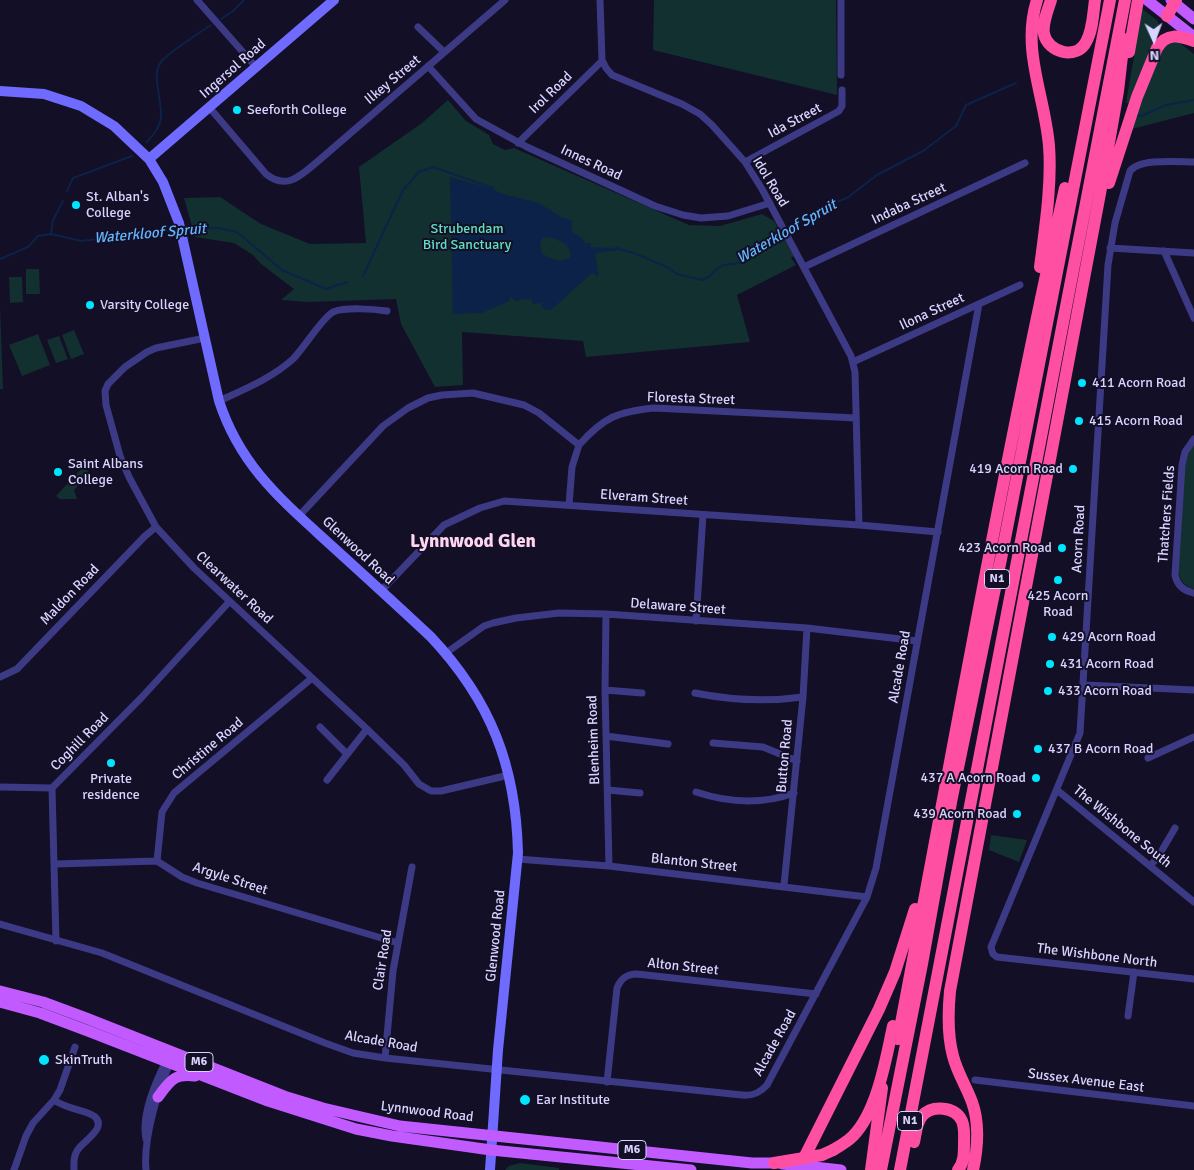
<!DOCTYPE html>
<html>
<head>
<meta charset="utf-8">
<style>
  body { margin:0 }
  #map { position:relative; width:1194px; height:1170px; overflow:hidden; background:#130f26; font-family:Signika,sans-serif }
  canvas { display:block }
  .north { position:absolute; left:1129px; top:15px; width:50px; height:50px; -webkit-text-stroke:4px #130f26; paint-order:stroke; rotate:178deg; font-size:14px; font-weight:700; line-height:20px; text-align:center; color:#d9d4ff }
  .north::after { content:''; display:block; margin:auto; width:18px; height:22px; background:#d9d4ff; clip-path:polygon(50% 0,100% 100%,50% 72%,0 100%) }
</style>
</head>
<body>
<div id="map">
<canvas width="1194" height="1170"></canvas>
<div class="north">N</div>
</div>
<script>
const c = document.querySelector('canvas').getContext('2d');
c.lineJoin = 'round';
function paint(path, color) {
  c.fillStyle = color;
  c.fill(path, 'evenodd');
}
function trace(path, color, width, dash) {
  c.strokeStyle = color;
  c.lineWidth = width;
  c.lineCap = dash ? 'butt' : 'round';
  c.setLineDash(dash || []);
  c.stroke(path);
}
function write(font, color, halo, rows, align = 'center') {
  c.font = font + ' Signika,sans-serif';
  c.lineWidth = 4;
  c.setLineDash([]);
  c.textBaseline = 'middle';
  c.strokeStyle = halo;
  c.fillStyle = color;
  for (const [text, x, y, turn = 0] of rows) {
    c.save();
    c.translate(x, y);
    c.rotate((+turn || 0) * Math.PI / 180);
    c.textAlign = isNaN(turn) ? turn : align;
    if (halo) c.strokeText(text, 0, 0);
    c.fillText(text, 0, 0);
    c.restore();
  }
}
const green = new Path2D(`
  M654 0H836L837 95 653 50Z
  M1142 9 1157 20 1160 26 1129 103H1126Z
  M1169 42 1180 43 1194 54V113L1132 129 1161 48Z
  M448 100 466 121 489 135 493 144 505 150 514 148 689 225 720 226 762 214 774 221 794 256 791 258 796 265 737 295 750 342 586 357 583 341 462 332 463 385 435 387 401 324 396 299 308 302 281 300 294 289 261 264 253 255 234 243 195 237 184 198 220 197 261 224 310 244 366 243 359 167 422 123Z
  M26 269H39L40 294H26Z
  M9 277H22L23 302 10 303Z
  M0 305 3 389H0Z
  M74 330 84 354 71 359 62 335Z
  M38 334 50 365 22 376 9 345Z
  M59 336 68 359 56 363 47 340Z
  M1194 443V589C1184 585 1181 582 1178 571L1183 488 1186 456Z
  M82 465 88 471 89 474 74 490 77 499H60L56 496 81 469 79 467Z
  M991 835 1027 840 1019 862 989 850Z
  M520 1163 559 1168V1170H505L509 1166Z`);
const water = new Path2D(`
  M450 177 492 189 503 194 539 203 562 218H566L572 221V232L583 239 586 244 591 242 590 247 611 248 619 247V250L595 253 599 277 592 273 551 310H547L541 307 542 305 540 303 533 304 531 299 525 300 521 298 520 301H516L511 297 509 301 482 313 453 314ZM550 237C562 243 567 240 571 255L569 258C560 263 549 259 542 253L540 244 543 238Z`);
const stream = new Path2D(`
  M221 19 233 11 244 0
  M1136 115 1141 116 1166 105 1194 100
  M147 142C153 135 161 126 161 116 162 100 151 74 161 62 169 52 199 33 211 25
  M67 191 73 178 132 156
  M184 230 218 228 237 232 282 270 326 289 347 282
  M51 234 53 220 63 201
  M766 245 779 235 826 206 847 198 877 175 923 151 956 126 966 105 1016 83
  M619 249 634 253 669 268 677 274 702 280 709 277 717 269 723 265 741 263 756 253
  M0 259 28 247 38 236 51 234 81 241 176 230
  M363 276 403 190 419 172 433 167 493 188`);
const street = new Path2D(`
  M197 0 256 67
  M600 0 602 60 606 68 612 75 682 104 700 114 712 125 745 162 762 189 851 356 855 372 859 525
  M841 0V75
  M418 27 444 52
  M428 66 476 119 527 147 655 206 683 215 701 218 728 216 770 203
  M209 107 266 174C287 191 301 175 317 162L505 0
  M518 143 602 61
  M745 162 839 111 842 106V90
  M1194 162C1178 162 1140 158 1130 171L1115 223 1108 265 1080 733 991 947 993 954 997 957 1194 979
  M1110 248 1194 253
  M1164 251 1194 318
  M804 267 1025 163
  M205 338 156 348 147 352 125 367 108 384 105 391 106 405 120 456 129 477 156 527 194 568 367 729 404 765 419 784 431 791H441L509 775
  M853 362 1020 285
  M219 401C245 389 272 378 293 359 304 348 322 318 333 312 345 307 374 309 387 311
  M1194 439 1185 452 1182 465 1175 575C1177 585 1184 591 1194 593
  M569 505 572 467 579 445
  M299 516 383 426 408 408 428 398 442 395 473 393 524 405 539 413 579 445C604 417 617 412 654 408L856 418
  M381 591 444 525 480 508 504 501 859 525 938 532
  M606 614 605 690 609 866
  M696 621 703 515
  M446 653 484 626 493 623 516 618 559 613 606 614 807 628 917 641
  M0 677 17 669 145 536 156 527
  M1084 685 1194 690
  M605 690 642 693
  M695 693C730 700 767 702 803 697
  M320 727 347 754
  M606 736 668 744
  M713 743 763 747 797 761
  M1148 758 1194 737
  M327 780 367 729
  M0 787 52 788
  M608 790 640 793
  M1057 790 1194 902
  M696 792C729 803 761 805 794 793
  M517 859 609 866 867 897
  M157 861 162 812 174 793 312 678
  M55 864 157 861 182 877 197 883 398 943
  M1150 866 1158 857 1175 828
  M784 885 803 697 807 628
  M0 924 102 953 325 1043 353 1053 385 1058 742 1095C753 1096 760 1093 767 1085L867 897 876 868 979 304
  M56 941 52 788 142 697 229 602
  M1128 1016 1134 972
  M385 1058 393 971 412 867
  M975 1080 1194 1106
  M607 1082 617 988C621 978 627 974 637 974L816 994
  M54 1100C66 1109 86 1110 94 1116 109 1128 81 1142 77 1151 73 1157 74 1163 74 1170
  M146 1139C141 1114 156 1081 167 1059
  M14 1170 26 1136 33 1123 54 1100 60 1090 75 1047
  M146 1170C143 1140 158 1087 172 1060`);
const secondary = new Path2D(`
  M0 91 44 94 81 106 114 126 149 159 163 182 179 223 219 401C241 468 283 501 333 547 366 577 399 607 431 637 491 701 516 766 518 853L498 1050 490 1170
  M149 159 334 0`);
const primary = new Path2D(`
  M1147 0 1194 37
  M1171 0 1194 19
  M0 991 43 1002 86 1018 287 1097 323 1108 400 1126 752 1163H772
  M0 1002 40 1013 88 1031 268 1101 356 1129 392 1136 491 1150 691 1170
  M158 1097C170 1081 174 1073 195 1076
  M814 1167 841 1170`);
const highway = new Path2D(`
  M1037 0C1021 50 1045 96 1049 146 1052 184 1045 228 1040 267
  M1051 0C1048 10 1042 23 1044 34 1048 53 1077 60 1086 42 1093 30 1093 13 1095 0
  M1167 16 1176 0
  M1129 52 1138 0
  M1109 183 1137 97 1157 48C1167 32 1179 36 1194 41
  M898 1039C952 755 1002 470 1065 188
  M914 1142C916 1134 916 1123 922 1116 932 1105 955 1106 962 1121 965 1128 964 1136 964 1144 964 1153 964 1163 958 1170
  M833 1150C840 1146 847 1142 853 1136 877 1112 886 1059 893 1026
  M800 1166 879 1009 895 972 915 909
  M871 1170 882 1088
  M881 1170 922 964 952 797 1001 559 1110 0
  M900 1170 1125 0
  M973 1170C978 1147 980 1124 972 1102 966 1086 957 1072 953 1056 947 1034 948 1012 950 991L1102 183 1118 91 1124 39`);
const primaryBridge = new Path2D(`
  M782 1164 814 1167`);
const highwayBridge = new Path2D(`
  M774 1163 822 1155 833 1150`);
const markers = [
  [237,110,5,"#00e5ff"],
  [76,205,5,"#00e5ff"],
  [90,305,5,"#00e5ff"],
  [1082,383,5,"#00e5ff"],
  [1079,421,5,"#00e5ff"],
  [1073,469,5,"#00e5ff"],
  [58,472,5,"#00e5ff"],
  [1062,548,5,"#00e5ff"],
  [1058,580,5,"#00e5ff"],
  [1052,637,5,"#00e5ff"],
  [1050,664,5,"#00e5ff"],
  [1048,691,5,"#00e5ff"],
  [1038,749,5,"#00e5ff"],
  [111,763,5,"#00e5ff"],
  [1036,778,5,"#00e5ff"],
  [1017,814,5,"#00e5ff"],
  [44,1060,6,"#00e5ff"],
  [525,1100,6,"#00e5ff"]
];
const shields = [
  [997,579,25],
  [199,1062,28],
  [910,1121,25],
  [632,1150,28]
];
const shieldNames = [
  ["N1",997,579],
  ["M6",199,1062],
  ["N1",910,1121],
  ["M6",632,1150]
];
const streetNames = [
  ["Ingersol Road",233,69,-41],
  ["Ilkey Street",393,80,-40],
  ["Irol Road",551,93,-44],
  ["Ida Street",795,121,-28],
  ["Innes Road",591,163,25],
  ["Idol Road",770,182,59],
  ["Indaba Street",909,204,-25],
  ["Ilona Street",932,312,-25],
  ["Floresta Street",691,399,2],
  ["Elveram Street",644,498,4],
  ["Thatchers Fields",1167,514,-86],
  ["Acorn Road",1079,539,-87],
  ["Glenwood Road",358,551,43],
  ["Clearwater Road",234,588,43],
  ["Maldon Road",70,595,-46],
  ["Delaware Street",678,607,4],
  ["Alcade Road",900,667,-80],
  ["Blenheim Road",594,740,-92],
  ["Coghill Road",80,742,-45],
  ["Christine Road",208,749,-40],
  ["Button Road",785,756,-85],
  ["The Wishbone South",1122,827,39],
  ["Blanton Street",694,863,6],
  ["Argyle Street",230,879,18],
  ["Glenwood Road",496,936,-84],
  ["The Wishbone North",1097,956,7],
  ["Clair Road",383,960,-81],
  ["Alton Street",683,967,6],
  ["Alcade Road",381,1042,10],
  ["Alcade Road",775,1043,-61],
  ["Sussex Avenue East",1086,1081,7],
  ["Lynnwood Road",427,1112,7]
];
const poiNames = [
  ["Seeforth College",247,110],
  ["St. Alban's",86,197],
  ["College",86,213],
  ["Varsity College",100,305],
  ["411 Acorn Road",1092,383],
  ["415 Acorn Road",1089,421],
  ["Saint Albans",68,464],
  ["College",68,480],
  ["419 Acorn Road",1063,469,"right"],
  ["423 Acorn Road",1052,548,"right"],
  ["425 Acorn",1058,596,"center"],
  ["Road",1058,612,"center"],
  ["429 Acorn Road",1062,637],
  ["431 Acorn Road",1060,664],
  ["433 Acorn Road",1058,691],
  ["437 B Acorn Road",1048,749],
  ["437 A Acorn Road",1026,778,"right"],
  ["Private",111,779,"center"],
  ["residence",111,795,"center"],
  ["439 Acorn Road",1007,814,"right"],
  ["SkinTruth",55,1060],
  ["Ear Institute",536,1100]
];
const parkNames = [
  ["Strubendam",467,229],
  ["Bird Sanctuary",467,245]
];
const waterNames = [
  ["Waterkloof Spruit",787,232,-30],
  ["Waterkloof Spruit",150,234,-5]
];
const districtNames = [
  ["Lynnwood Glen",473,542]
];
paint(green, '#12302f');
paint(water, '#0c2248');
trace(stream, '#0c2248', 2);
trace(street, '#3d3a85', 7);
trace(secondary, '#6f6bff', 10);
trace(primary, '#c25bff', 11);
trace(highway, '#ff4fa3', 12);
trace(primaryBridge, '#c25bff', 11);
trace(highwayBridge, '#ff4fa3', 12);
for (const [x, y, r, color] of markers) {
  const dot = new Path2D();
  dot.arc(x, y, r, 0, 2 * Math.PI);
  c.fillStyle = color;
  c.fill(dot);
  trace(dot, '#130f26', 2);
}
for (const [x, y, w] of shields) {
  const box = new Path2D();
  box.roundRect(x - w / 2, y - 9.5, w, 19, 4);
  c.fillStyle = '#130f26';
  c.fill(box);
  trace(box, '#d9d4ff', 1);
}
write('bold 12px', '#d9d4ff', null, shieldNames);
write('14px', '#d9d4ff', '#130f26', streetNames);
write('14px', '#d9d4ff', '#130f26', poiNames, 'left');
write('14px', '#5fe0c0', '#130f26', parkNames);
write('italic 15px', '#62b6ff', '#130f26', waterNames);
write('bold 19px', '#ffd6f0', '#130f26', districtNames);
</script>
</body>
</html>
